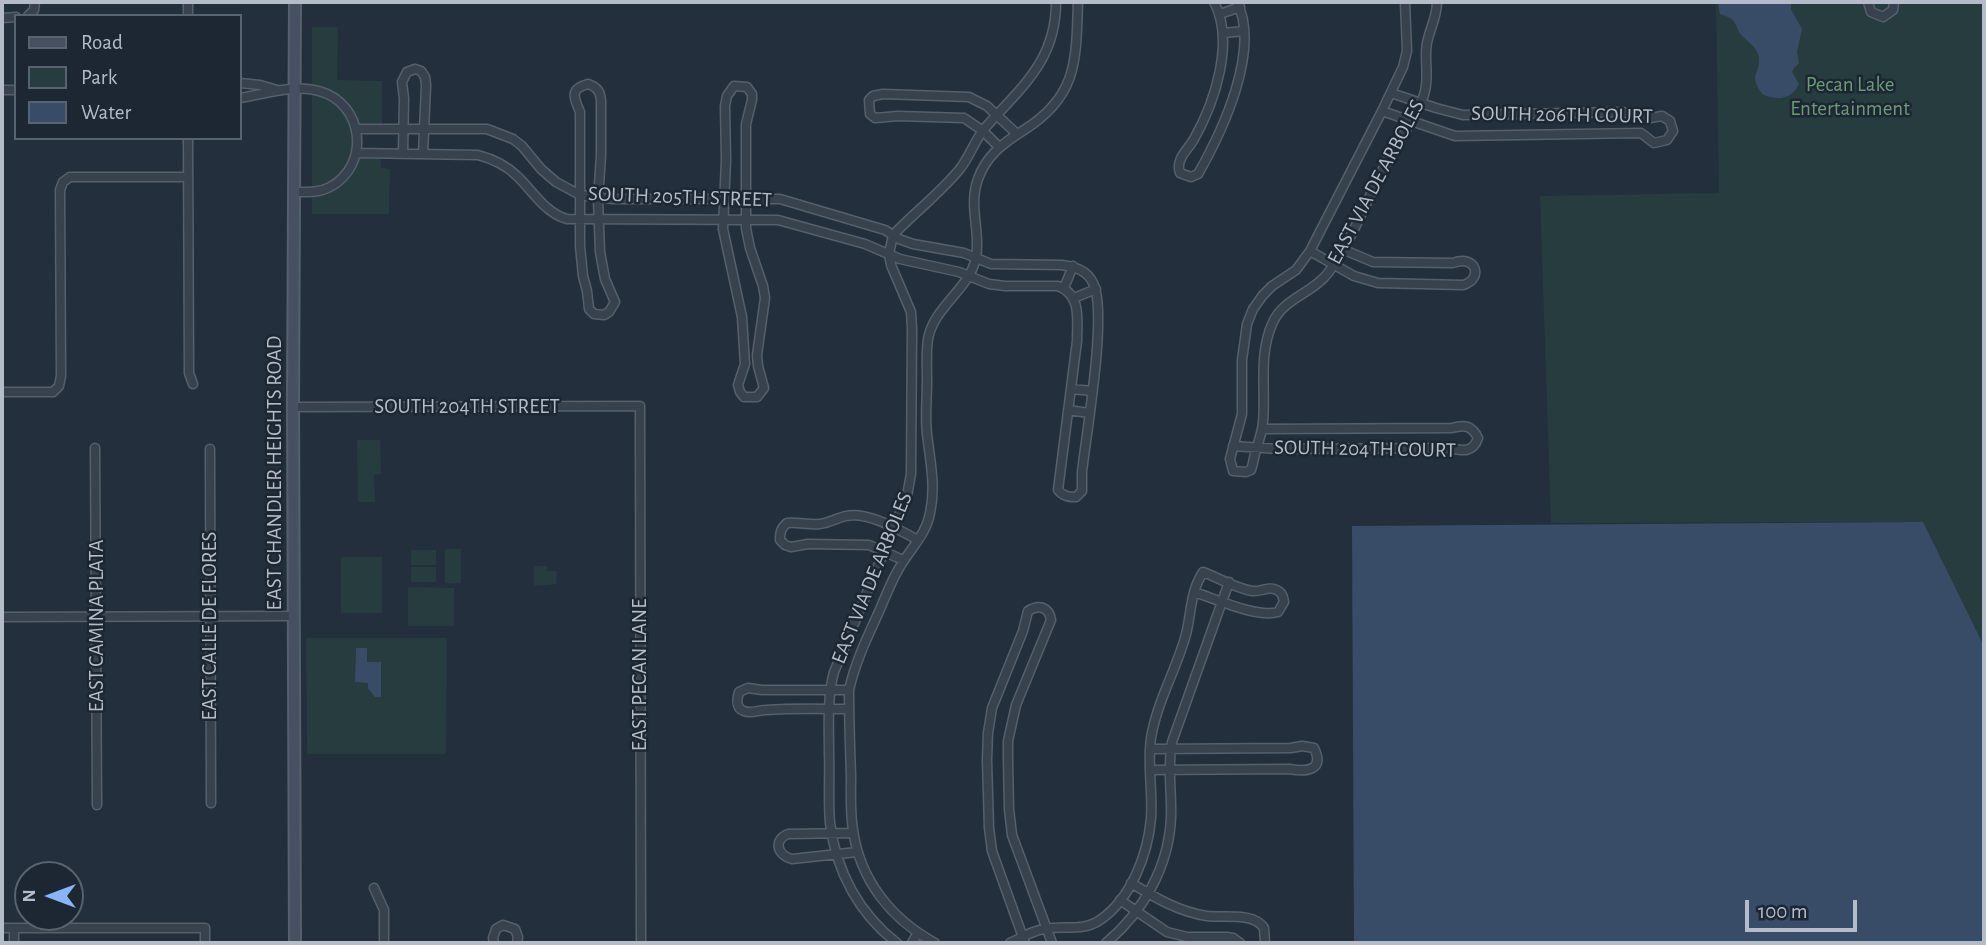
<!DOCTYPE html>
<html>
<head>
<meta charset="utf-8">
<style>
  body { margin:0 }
  #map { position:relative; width:1986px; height:945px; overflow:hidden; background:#242f3e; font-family:"Alegreya Sans",sans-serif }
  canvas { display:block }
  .frame { position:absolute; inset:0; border:4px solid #b4bcc9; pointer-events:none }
  .legend { position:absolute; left:14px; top:14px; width:228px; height:126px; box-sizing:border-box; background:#1d2633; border:2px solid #59626f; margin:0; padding:9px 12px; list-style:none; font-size:21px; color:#b4bcc9 }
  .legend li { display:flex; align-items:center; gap:14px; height:35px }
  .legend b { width:35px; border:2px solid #59626f }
  .north { position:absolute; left:14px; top:861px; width:70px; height:70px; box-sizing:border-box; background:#1d2633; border:2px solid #59626f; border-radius:50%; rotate:270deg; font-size:19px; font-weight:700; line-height:28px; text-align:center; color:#b4bcc9 }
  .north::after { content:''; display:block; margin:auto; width:24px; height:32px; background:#8ab4f8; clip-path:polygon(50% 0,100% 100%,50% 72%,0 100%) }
  .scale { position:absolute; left:1745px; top:900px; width:112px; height:32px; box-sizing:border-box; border:4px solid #b4bcc9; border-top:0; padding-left:9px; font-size:21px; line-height:24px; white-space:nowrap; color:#b4bcc9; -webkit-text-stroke:5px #1d2633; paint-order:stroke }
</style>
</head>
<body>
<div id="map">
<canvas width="1986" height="945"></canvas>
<div class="frame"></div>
<ul class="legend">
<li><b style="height:9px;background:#465061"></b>Road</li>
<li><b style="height:19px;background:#263c3f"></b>Park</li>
<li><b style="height:19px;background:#394c67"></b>Water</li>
</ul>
<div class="north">N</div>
<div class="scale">100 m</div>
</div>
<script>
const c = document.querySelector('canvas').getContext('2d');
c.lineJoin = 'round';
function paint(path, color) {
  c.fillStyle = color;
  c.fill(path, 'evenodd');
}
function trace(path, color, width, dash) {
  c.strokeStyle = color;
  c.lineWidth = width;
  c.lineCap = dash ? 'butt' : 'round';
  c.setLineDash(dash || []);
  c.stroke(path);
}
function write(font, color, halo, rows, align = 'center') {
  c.font = font + ' "Alegreya Sans",sans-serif';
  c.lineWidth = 5;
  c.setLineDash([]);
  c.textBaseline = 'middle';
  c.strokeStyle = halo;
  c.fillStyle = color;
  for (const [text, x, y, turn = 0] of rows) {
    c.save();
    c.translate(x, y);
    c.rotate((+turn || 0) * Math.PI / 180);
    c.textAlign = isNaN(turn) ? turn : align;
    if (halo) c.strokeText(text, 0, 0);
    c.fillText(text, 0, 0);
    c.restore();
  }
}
const green = new Path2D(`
  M1716 2H1984V646L1923 522 1551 523 1540 196 1719 193Z
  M312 27H338L337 80 382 81V125H361V157L381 159V168L390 169 389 214H312Z
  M357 440H380L381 474 374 475 375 502H358Z
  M445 549H461V583H445Z
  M411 550H436V565H411Z
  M341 557H382V613H341Z
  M534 566H547V571H557L556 584 534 586Z
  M411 567H436V582H411Z
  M408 587 454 588V626H408Z
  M306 638H447L446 754H307Z`);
const water = new Path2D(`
  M1718 2H1791V9L1802 29 1797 52 1799 63 1794 68 1792 72 1799 84C1792 100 1777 101 1762 94 1748 72 1760 76 1759 58 1758 48 1748 42 1742 36 1737 31 1737 22 1730 18 1727 16 1723 15 1720 14Z
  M1923 522 1984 646V943H1354L1352 526Z
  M356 648H367V662H381V697H375L368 688V683L355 682Z`);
const street = new Path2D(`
  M188 2V16
  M1214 2C1235 41 1215 102 1194 139 1188 150 1175 159 1180 173L1191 177 1198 174C1222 132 1261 50 1237 2
  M1405 2 1407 51 1403 67 1382 111 1310 251 1296 270 1272 286 1263 295 1253 309 1247 324 1242 360V414L1230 459 1233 471 1246 472 1251 470 1253 463C1255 449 1262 436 1263 422 1266 389 1258 354 1273 322 1284 298 1313 293 1328 273 1352 241 1366 201 1385 165 1395 145 1421 111 1425 91 1429 75 1424 58 1427 43 1430 28 1437 17 1437 2
  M1868 2 1871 12 1883 17 1893 10 1894 2
  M1220 14 1240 7
  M28 16 34 10 35 2
  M2 18 16 17
  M1224 33 1244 31
  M240 83 260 85 277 90
  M588 84C597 87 600 91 601 100V156L598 199 600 252 605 279 615 302 609 312 604 315 594 314 589 309 587 291 583 276 580 246V112C574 98 569 89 588 84Z
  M734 86 747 87 752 94V100L746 124V228L750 248 763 286 765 298 757 355 758 366 764 388 757 397H744L740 392 738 385 745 364 742 317 723 229 726 160 725 106 727 96Z
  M2 90H16
  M240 98C266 94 293 84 319 91 364 103 371 165 330 187 319 193 306 192 293 192
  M1382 111 1455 136 1641 133 1654 143 1667 140 1673 131 1670 121 1662 116 1650 118 1622 112 1463 115 1436 108 1391 93
  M188 138 189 373 193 384
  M999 147 983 131 964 118 898 116 875 118 870 114 869 100 873 96 883 94 969 97 987 106 1017 134
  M356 153 478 155C493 159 506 165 517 176 533 191 545 213 567 219L778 220 865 244 900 259 959 272 989 284 1005 286H1058C1082 295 1077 320 1077 341L1058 490C1063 496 1068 497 1076 497L1082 491V472C1086 435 1108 312 1093 283 1087 270 1075 267 1062 265L991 264 964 253 913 244 899 239 885 230 780 199H613L580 195 556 182 541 169 522 146 513 139 487 129H356
  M403 153 404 99 402 82 407 72 415 69 421 71 425 77 426 85 423 154
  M1310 251 1354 276 1378 283 1463 285C1484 279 1476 254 1453 263L1373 262 1342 249
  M1064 288 1073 266
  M1074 298 1096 289
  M1071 389 1092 391
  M2 392H53L59 386 61 376 60 190 63 182 70 177H188
  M293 407 640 406 641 943
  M1068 410 1089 413
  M1233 446 1279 449 1449 448C1463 451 1473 453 1478 438 1472 426 1465 424 1452 428L1262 429
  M95 448 97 805
  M210 449 211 803
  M903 560 869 545 808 544 791 547 785 545 780 540C780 532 781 528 787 523 798 522 809 525 820 524 829 523 837 518 846 516 868 511 899 530 918 540
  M2 617 294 616
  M849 690H762L748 688 739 692C737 699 735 708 744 711 750 714 759 710 766 710 793 708 822 709 849 709
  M1150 770 1289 769C1306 772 1325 771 1314 748L1302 746 1291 748 1150 749
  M853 833 788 834C773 840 777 855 792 859L857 852
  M1131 883C1154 897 1179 912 1207 916 1224 918 1254 912 1264 928L1265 943
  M374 888 384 910V943
  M1120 900 1167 932 1187 937H1227L1233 938 1240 943
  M2 928H205V943
  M14 943V928
  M494 943 493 938 496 929 503 925 515 929 518 937 517 943
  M897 943C859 914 836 871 830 823 828 800 830 776 829 753 829 726 827 698 834 672L907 496 911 474 912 328 911 312 891 265 889 254 893 235C914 213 939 194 959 170 969 158 974 142 984 129 1020 88 1056 62 1056 2
  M912 943 917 934
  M935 943C891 919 860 880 853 830 850 812 851 794 851 776 850 747 849 718 849 690 855 663 866 640 877 616 884 601 889 586 897 572 907 552 926 536 930 513 936 486 930 460 927 434 925 417 927 399 927 381 927 367 926 352 928 339 934 306 969 290 976 258 981 232 968 206 978 179 986 156 1003 143 1024 130 1078 96 1076 60 1078 2
  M1010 943C1021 938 1031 931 1044 929 1063 925 1083 932 1100 920 1131 899 1148 854 1151 818 1153 791 1147 765 1151 738 1157 702 1175 672 1185 638 1192 614 1189 594 1203 572 1219 578 1235 588 1252 591 1260 592 1267 587 1274 589 1281 591 1283 595 1284 602L1278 612C1256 618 1216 599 1194 592
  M1025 943 992 851 989 828 987 760 988 733 992 708 1023 631 1028 611C1039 604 1049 607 1051 620L1016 705 1008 741V759L1009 809 1012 835 1052 943
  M1106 943C1143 912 1169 867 1171 817 1172 792 1167 767 1172 742L1229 582`);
const secondary = new Path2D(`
  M295 2 293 402 295 943`);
const parkNames = [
  ["Pecan Lake",1850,85],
  ["Entertainment",1850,109]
];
const streetNames = [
  ["SOUTH 206TH COURT",1562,115,1],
  ["EAST VIA DE ARBOLES",1376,182,-62],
  ["SOUTH 205TH STREET",680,197,2],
  ["SOUTH 204TH STREET",467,407],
  ["SOUTH 204TH COURT",1365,449,1],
  ["EAST CHANDLER HEIGHTS ROAD",275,473,-90],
  ["EAST VIA DE ARBOLES",872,578,-68],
  ["EAST CAMINA PLATA",97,626,-90],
  ["EAST CALLE DE FLORES",210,626,-90],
  ["EAST PECAN LANE",640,675,-90]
];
paint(green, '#263c3f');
paint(water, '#394c67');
trace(street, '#565f6c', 11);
trace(secondary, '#565f6c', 14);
trace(street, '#38414e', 8);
trace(secondary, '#465061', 10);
write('21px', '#6b9a76', '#1d2633', parkNames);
write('21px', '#b4bcc9', '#1d2633', streetNames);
</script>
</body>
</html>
